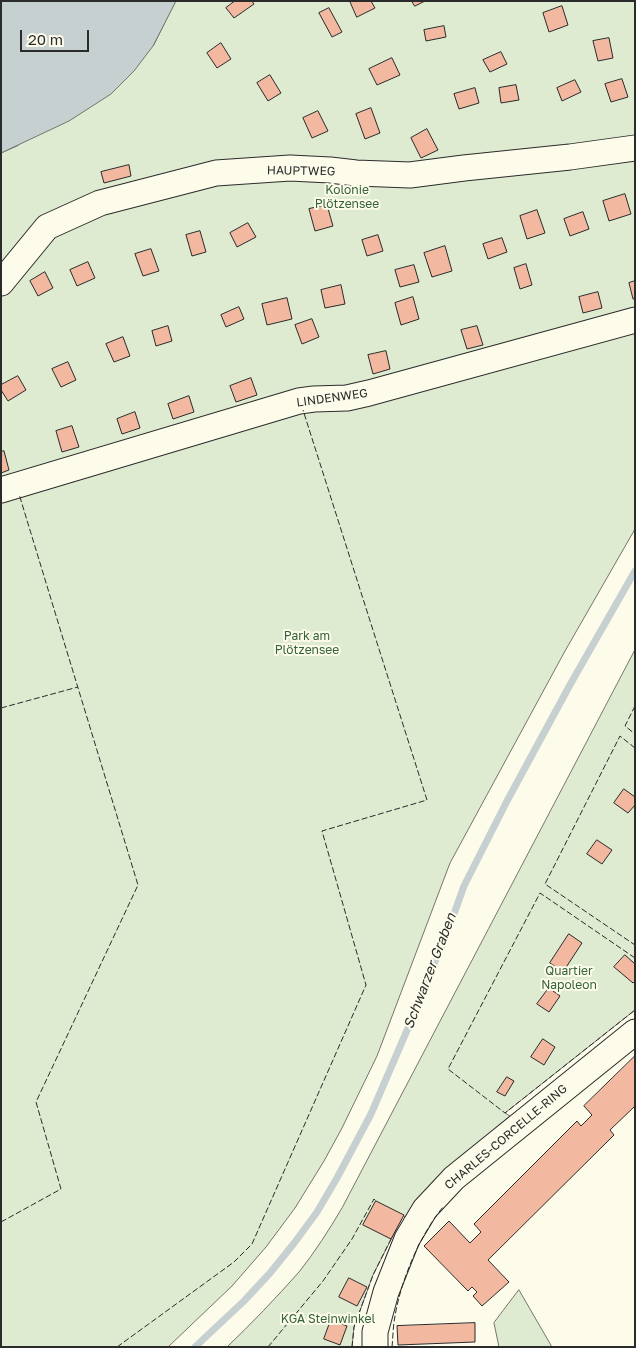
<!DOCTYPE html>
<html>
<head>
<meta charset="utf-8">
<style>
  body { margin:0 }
  #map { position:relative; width:636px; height:1348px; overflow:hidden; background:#fdfbea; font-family:"Golos Text",sans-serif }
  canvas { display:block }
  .frame { position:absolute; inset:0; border:2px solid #2b2b2b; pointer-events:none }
  .scale { position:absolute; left:20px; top:30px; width:69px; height:22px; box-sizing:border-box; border:2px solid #2b2b2b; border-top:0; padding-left:6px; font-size:15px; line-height:18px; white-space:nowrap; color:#2b2b2b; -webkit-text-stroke:4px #fdfbea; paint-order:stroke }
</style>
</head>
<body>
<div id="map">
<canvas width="636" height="1348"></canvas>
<div class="frame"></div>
<div class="scale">20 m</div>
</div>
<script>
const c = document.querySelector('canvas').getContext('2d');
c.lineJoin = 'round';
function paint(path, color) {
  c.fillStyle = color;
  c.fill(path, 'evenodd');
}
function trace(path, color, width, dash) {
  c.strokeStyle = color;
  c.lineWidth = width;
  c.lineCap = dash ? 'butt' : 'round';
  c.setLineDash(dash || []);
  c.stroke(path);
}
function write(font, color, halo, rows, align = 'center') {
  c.font = font + ' "Golos Text",sans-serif';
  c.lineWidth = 4;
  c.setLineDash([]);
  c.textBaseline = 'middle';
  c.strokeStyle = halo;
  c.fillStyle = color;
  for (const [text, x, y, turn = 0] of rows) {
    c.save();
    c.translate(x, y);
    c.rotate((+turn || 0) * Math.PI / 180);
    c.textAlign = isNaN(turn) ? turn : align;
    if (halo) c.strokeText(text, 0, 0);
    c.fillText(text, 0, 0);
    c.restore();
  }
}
const green = new Path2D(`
  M176 1H635V529L565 651 450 863 377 1056 342 1128 324 1161 295 1208 266 1247 232 1286 168 1347H1V153L17 146 153 46Z
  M635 650V1010L505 1113 510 1116 451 1167 408 1218 403 1216 373 1275 354 1327 352 1347H227C252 1323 276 1298 299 1272 315 1252 329 1230 342 1208Z
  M519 1290 552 1347H499L494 1323Z`);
const water = new Path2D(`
  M1 1H176L153 46 134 71 111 94 69 121 1 153Z`);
const stream = new Path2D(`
  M195 1347 244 1301 270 1273 295 1242 317 1212 337 1178 371 1114 408 1028 450 925 464 886 507 801 571 683 635 571`);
const building = new Path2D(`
  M235 1H252L254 4 234 18 226 8Z
  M350 1H371L375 8 357 17Z
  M412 1H425L415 6Z
  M562 6 568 25 549 32 543 13Z
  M329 8 342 32 332 37 319 13Z
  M444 26 446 37 426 41 424 30Z
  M609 38 613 58 598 61 593 41Z
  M221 43 231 59 217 68 207 53Z
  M501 52 507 64 490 72 483 60Z
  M392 58 400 75 377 85 369 69Z
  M270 75 281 93 268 101 257 83Z
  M622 79 628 97 611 102 605 84Z
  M575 80 581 92 562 101 557 88Z
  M516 85 519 100 501 103 499 88Z
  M475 88 479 103 459 109 454 94Z
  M371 108 380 133 365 139 356 114Z
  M318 111 328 131 312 138 303 118Z
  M427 129 438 150 421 158 411 138Z
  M129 165 131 176 104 183 101 172Z
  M625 194 631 214 609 221 603 201Z
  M327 205 333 226 315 231 309 209Z
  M537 210 545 233 527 239 520 216Z
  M583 212 589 229 570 236 564 219Z
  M248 223 256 237 237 247 230 233Z
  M200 231 206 252 192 256 186 235Z
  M378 235 383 251 367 256 362 240Z
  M502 238 507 252 488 259 483 244Z
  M445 246 452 271 432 277 424 253Z
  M151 249 159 271 143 276 135 254Z
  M88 262 95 278 77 286 70 270Z
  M526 264 532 285 520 289 514 268Z
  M414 265 419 282 400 287 395 270Z
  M45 272 53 288 38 296 30 281Z
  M635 281V299H633L629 283Z
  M341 285 345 304 325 308 321 290Z
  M598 292 602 308 583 313 579 297Z
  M413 297 419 319 401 325 395 303Z
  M287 298 292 319 267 325 262 304Z
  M239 307 244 319 226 327 221 315Z
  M312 319 319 337 302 344 295 325Z
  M168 326 172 341 156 346 152 331Z
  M477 326 483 345 467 349 461 330Z
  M123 337 130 356 114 362 106 344Z
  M386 351 390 369 373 374 368 355Z
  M68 362 76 380 61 387 52 369Z
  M18 376 26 390 8 401 1 390V385Z
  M251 378 257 395 236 402 230 386Z
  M189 396 194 412 173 419 168 404Z
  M135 412 140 428 122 434 117 419Z
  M72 426 79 447 62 452 56 431Z
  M4 451 9 470 1 473V452Z
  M624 789 635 797V805L628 813 614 803Z
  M597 840 612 850 602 864 587 854Z
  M569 934 582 943 563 972 550 963Z
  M625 955 635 964V981L633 983 614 967Z
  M549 988 560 996 549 1012 537 1004Z
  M543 1039 555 1047 544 1065 531 1057Z
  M635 1056V1106L610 1130 614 1135 488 1260 509 1282 482 1306 473 1296 477 1292 472 1287 468 1291 424 1246 449 1221 470 1243 481 1232 474 1224 577 1121 581 1126 592 1115 584 1106Z
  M507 1077 514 1081 505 1096 497 1092Z
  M376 1201 404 1215 391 1239 363 1225Z
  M349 1278 367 1287 357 1306 339 1297Z
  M331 1320 347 1326 340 1345 324 1339Z
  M475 1323V1342L398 1345 397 1326Z`);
const minor = new Path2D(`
  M1 283 47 227 100 203 216 173 290 168 330 170 356 173 410 175 464 168 570 157 635 148
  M1 490 299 401 314 399 347 398 369 393 635 320
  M375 1347V1332L386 1292 407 1239 425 1209 454 1178 635 1032`);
const fence = new Path2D(`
  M635 706 625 726 635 734
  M1 708 78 687
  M635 748 620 736 545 884 635 945
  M635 958 540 893 448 1069 505 1113 635 1010
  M1 1222 61 1189 36 1102 138 885 19 494
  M117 1347 234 1262 252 1244 366 985 322 831 427 800 303 410
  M268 1347 323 1281 352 1239 374 1199 376 1201
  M352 1347 354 1327 373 1275 391 1239
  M392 1347C393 1337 393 1326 395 1316 401 1280 420 1235 443 1207`);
const streetNames = [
  ["HAUPTWEG",301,171,1],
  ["LINDENWEG",332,398,-8],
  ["CHARLES-CORCELLE-RING",506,1137,-40]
];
const parkNames = [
  ["Kolonie",347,190],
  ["Plötzensee",347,204],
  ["Park am",307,636],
  ["Plötzensee",307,650],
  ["Quartier",569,971],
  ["Napoleon",569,985],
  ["KGA Steinwinkel",328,1319]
];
const waterNames = [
  ["Schwarzer Graben",430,971,-69]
];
paint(green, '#deebd1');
trace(green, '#74746e', 1);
paint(water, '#c7d0d0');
trace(water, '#74746e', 1);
trace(stream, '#c7d0d0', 7);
paint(building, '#f2b8a0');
trace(building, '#2b2b2b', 1);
trace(minor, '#2b2b2b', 27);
trace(minor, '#fdfbea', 25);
trace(fence, '#2b2b2b', 1, [6, 2.5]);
write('12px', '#2b2b2b', '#fdfbea', streetNames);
write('12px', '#34623c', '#fdfbea', parkNames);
write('italic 14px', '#2b2b2b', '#fdfbea', waterNames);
</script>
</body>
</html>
